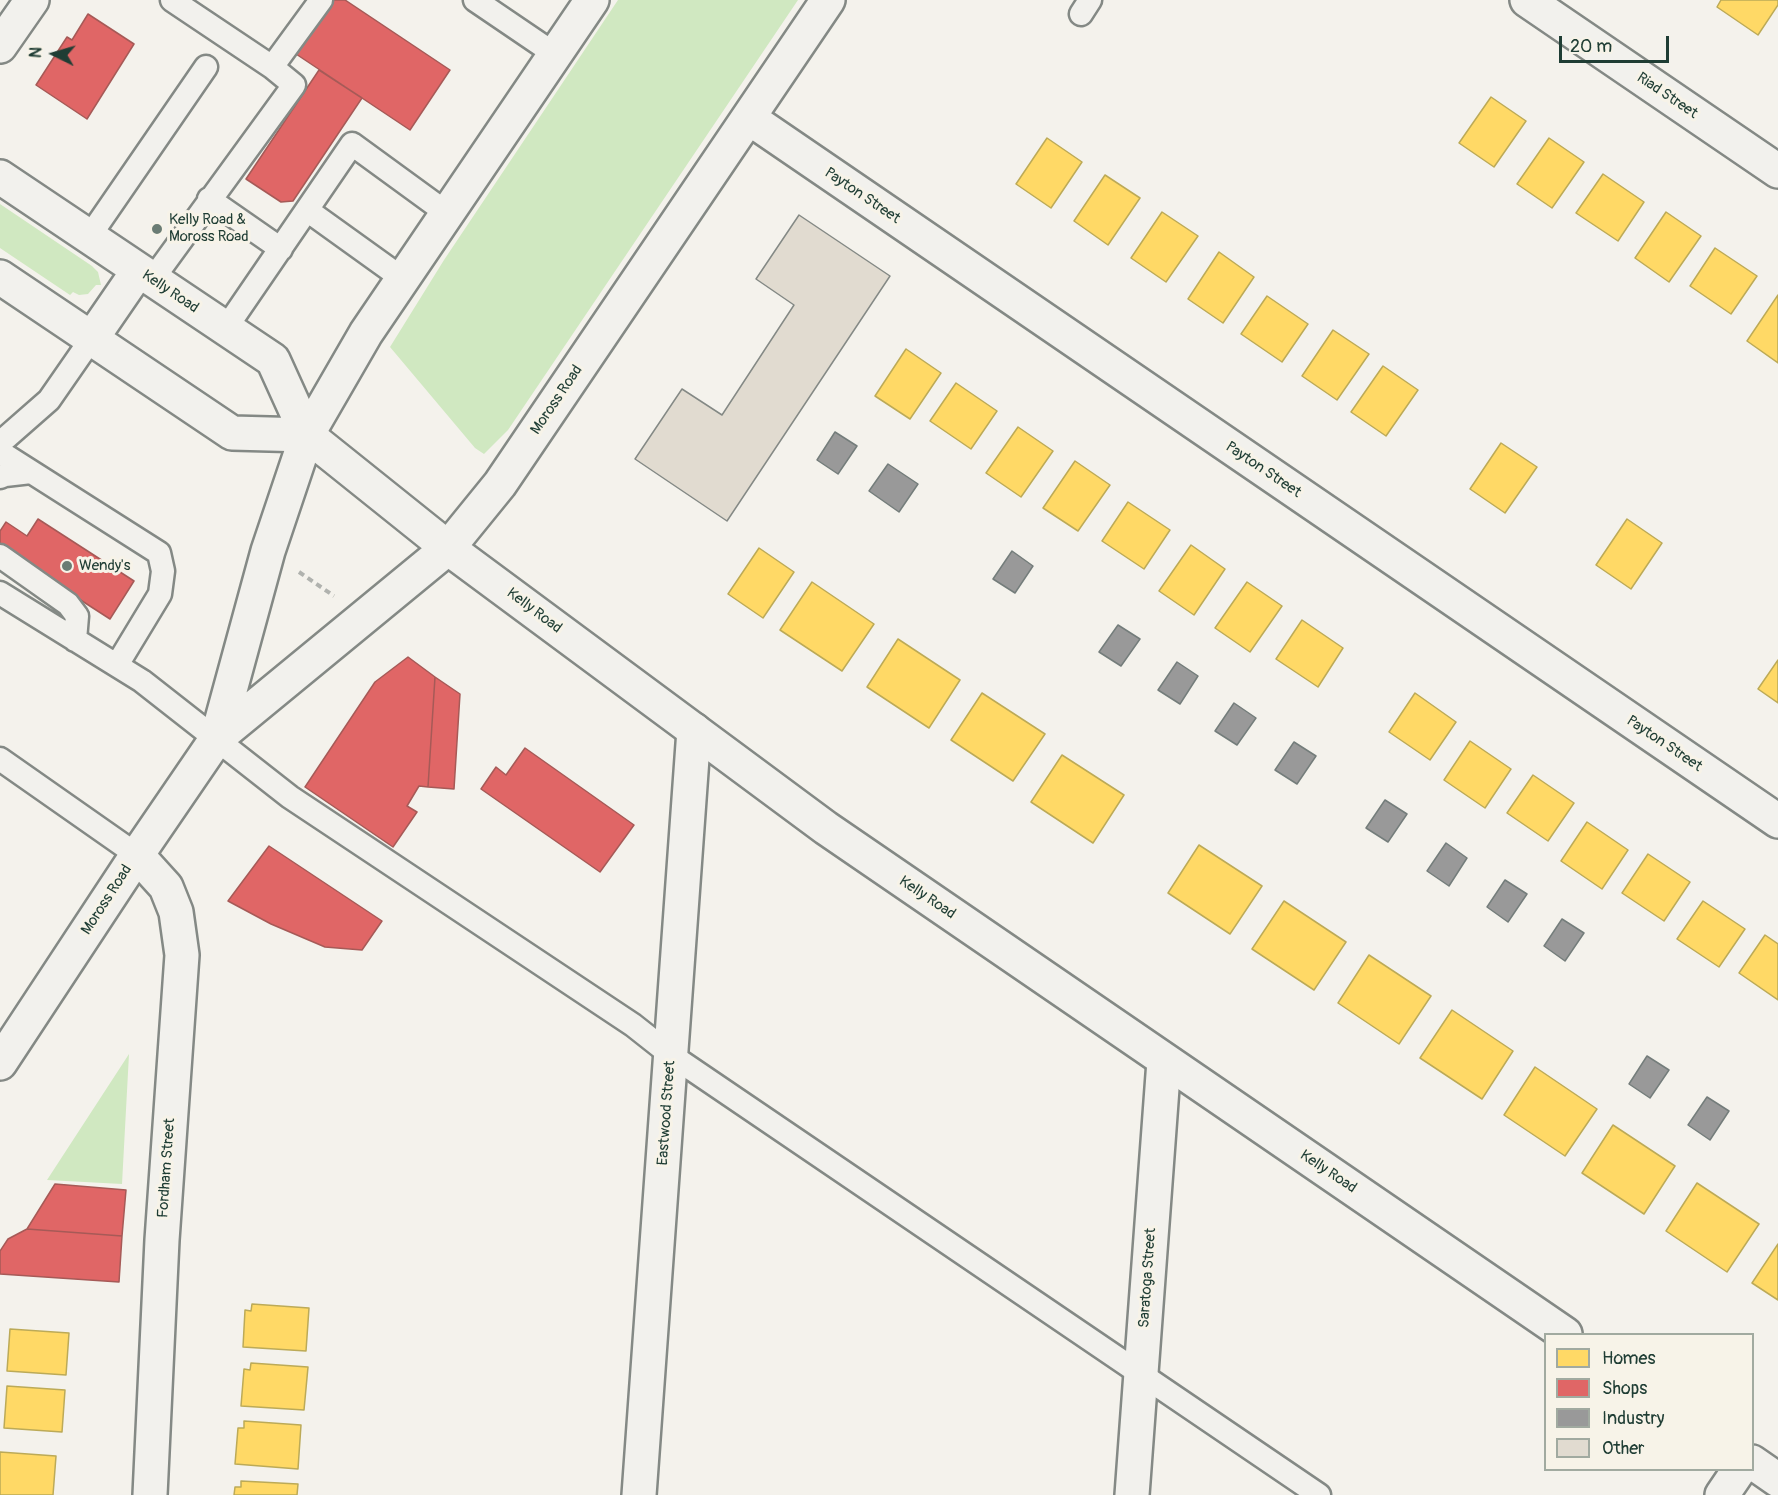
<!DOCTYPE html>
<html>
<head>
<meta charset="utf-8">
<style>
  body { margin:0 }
  #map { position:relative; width:1778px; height:1495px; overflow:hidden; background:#f4f2ec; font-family:Pangolin,sans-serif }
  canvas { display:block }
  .legend { position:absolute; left:1544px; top:1333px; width:210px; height:138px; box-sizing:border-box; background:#f7f3e8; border:2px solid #a1aaa0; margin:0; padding:8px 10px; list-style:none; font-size:18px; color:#1f3d34 }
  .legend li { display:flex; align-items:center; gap:12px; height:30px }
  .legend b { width:30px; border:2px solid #a1aaa0 }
  .north { position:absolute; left:24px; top:24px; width:60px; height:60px; -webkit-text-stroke:4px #f7f3e8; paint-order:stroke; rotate:275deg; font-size:16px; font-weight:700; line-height:24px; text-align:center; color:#1f3d34 }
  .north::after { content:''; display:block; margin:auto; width:21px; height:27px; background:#1f3d34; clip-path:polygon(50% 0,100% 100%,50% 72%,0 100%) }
  .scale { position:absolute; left:1559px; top:36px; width:110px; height:27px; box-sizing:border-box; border:3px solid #1f3d34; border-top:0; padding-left:8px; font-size:18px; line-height:21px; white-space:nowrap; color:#1f3d34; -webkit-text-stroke:4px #f7f3e8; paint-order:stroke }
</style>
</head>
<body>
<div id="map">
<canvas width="1778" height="1495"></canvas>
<ul class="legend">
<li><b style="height:16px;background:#ffd966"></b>Homes</li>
<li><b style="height:16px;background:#e06666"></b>Shops</li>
<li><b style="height:16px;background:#999"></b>Industry</li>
<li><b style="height:16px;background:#e1dbd0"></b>Other</li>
</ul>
<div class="north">N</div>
<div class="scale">20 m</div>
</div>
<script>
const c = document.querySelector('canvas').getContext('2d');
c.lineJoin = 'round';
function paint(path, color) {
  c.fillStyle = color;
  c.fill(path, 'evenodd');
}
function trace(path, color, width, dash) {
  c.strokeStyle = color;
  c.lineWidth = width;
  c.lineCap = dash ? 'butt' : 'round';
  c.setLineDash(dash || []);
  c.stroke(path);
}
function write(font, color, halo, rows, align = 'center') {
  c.font = font + ' Pangolin,sans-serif';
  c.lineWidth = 6;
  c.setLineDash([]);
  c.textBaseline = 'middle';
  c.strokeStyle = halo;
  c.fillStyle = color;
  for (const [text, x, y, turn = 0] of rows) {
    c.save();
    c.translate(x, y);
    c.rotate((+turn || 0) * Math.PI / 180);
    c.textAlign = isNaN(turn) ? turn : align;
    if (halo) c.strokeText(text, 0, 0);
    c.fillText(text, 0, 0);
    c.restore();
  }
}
const green = new Path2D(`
  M618 0H798L508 430 484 454 475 448 390 347 444 260Z
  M0 204 92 266 98 272 101 285H96L88 294 79 295 73 292 70 295 0 248Z
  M129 1054 122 1184 47 1180Z`);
const homes = new Path2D(`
  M1721 0H1778V5L1758 35 1717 7Z
  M1491 97 1526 121 1494 167 1459 143Z
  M1047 138 1082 162 1051 208 1016 184Z
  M1549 138 1584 162 1552 208 1517 184Z
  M1603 174 1644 202 1618 241 1576 213Z
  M1105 175 1140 198 1108 245 1074 221Z
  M1162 212 1198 236 1166 282 1131 258Z
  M1666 212 1701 236 1669 282 1635 258Z
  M1715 248 1757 276 1731 314 1690 286Z
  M1219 252 1254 277 1223 323 1188 299Z
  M1778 295V363L1747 341Z
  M1267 296 1308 324 1282 362 1241 334Z
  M1333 330 1369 354 1337 400 1302 376Z
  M906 349 941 373 910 419 875 396Z
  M1383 366 1418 390 1386 436 1351 412Z
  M956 383 997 411 971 449 930 421Z
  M1018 427 1053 451 1021 497 986 473Z
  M1501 443 1537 467 1505 513 1470 489Z
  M1075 461 1110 485 1078 531 1043 508Z
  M1128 502 1170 530 1144 569 1102 541Z
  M1627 519 1662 543 1631 589 1596 565Z
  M1191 545 1225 569 1194 615 1159 591Z
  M759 548 794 572 763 618 728 594Z
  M812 582 874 624 842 671 780 630Z
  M1247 582 1282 606 1250 652 1215 628Z
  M1302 620 1343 648 1318 687 1276 659Z
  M898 639 960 680 929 728 867 687Z
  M1778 660V703L1758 689Z
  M982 693 1045 734 1013 781 951 740Z
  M1415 693 1456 722 1430 760 1389 732Z
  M1470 741 1511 769 1485 808 1444 780Z
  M1062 755 1124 795 1093 843 1031 802Z
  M1533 775 1574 803 1548 841 1507 813Z
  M1587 822 1628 850 1602 889 1561 861Z
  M1199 845 1262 886 1230 934 1168 893Z
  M1648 854 1690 882 1664 921 1622 893Z
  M1284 901 1346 942 1314 990 1252 949Z
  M1703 901 1745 929 1719 967 1677 939Z
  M1765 935 1778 944V1000L1739 973Z
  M1369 955 1431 996 1399 1044 1338 1003Z
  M1452 1010 1513 1051 1482 1099 1420 1058Z
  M1535 1067 1597 1109 1565 1156 1504 1115Z
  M1613 1125 1675 1166 1644 1214 1582 1173Z
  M1697 1183 1759 1224 1727 1272 1666 1231Z
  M1778 1244V1300L1752 1283Z
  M252 1304 309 1308 306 1351 243 1347 245 1310 251 1311Z
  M10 1329 69 1333 66 1375 7 1371Z
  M251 1363 308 1367 304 1410 241 1406 244 1369 250 1370Z
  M7 1386 65 1390 62 1432 4 1428Z
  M244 1421 301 1425 298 1469 235 1464 238 1428H244Z
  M0 1452 56 1456 53 1495H0Z
  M241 1481 298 1484 297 1495H234L235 1487H241Z`);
const shops = new Path2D(`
  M332 0H345L450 70 410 130 296 54Z
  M88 14 134 44 87 119 36 85 67 37 72 40Z
  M319 70 362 98 293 201 281 202 246 179Z
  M38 519 134 581 110 619 0 548V531L6 522 27 536Z
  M408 657 435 677 428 787 419 786 407 806 417 812 393 847 305 787 375 682Z
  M435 677 460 694 454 789 428 787Z
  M525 748 634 825 600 872 481 789 496 767 506 775Z
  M269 846 382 921 362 950 325 947 271 924 228 901Z
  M55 1184 126 1190 122 1236 27 1229Z
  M27 1229 122 1236 119 1282 0 1274V1251L8 1239Z`);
const industry = new Path2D(`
  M835 432 857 446 838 474 817 460Z
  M888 464 918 484 899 512 869 491Z
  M1012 551 1033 566 1015 593 993 579Z
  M1118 625 1140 639 1121 666 1099 652Z
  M1177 662 1198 676 1180 704 1158 690Z
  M1234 703 1256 718 1237 745 1215 731Z
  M1294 742 1316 756 1297 784 1275 770Z
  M1385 800 1407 814 1388 842 1366 828Z
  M1446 843 1467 858 1449 886 1427 871Z
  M1505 880 1527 894 1508 922 1487 907Z
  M1562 919 1584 933 1565 961 1544 946Z
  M1647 1056 1669 1070 1650 1098 1629 1084Z
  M1707 1097 1729 1111 1710 1140 1688 1125Z`);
const building = new Path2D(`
  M799 215 890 276 727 521 635 459 682 389 722 415 794 305 756 279Z`);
const path = new Path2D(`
  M299 572 334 596`);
const service = new Path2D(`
  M475 0 556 55
  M1081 14 1090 0
  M272 67 321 0
  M209 199 281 249
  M307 210 403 279
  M89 237 206 67
  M152 280 294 85 272 67 172 0
  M226 328 352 144 448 214
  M0 443 49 400 92 338
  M0 452 159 553 163 571 160 594 117 665
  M0 477 5 475 31 472
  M0 556 68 604 77 616 75 640
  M0 593 142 681 290 797 633 1025 671 1055 1319 1495
  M0 759 137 855`);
const minor = new Path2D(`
  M1527 0 1778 171
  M0 46 32 0
  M749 118 1778 821
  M137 855 166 887 176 912 182 955 162 1240 150 1495
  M639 1495 694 730
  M1132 1495 1164 1061
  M1722 1495 1739 1470`);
const tertiary = new Path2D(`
  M0 177 273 360 307 435 448 548 826 828 1565 1334
  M0 277 232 433 307 435
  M92 338 138 271
  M1752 1462 1778 1480`);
const secondary = new Path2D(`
  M217 738 268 551 307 435 366 333 592 0
  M0 1063 137 855 217 738 448 548 500 484 828 0`);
const markers = [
  [157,229,6,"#6a7c74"],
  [67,566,6,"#6a7c74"]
];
const streetNames = [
  ["Riad Street",1667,96,34],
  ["Payton Street",862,196,34],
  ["Kelly Road",170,292,34],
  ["Moross Road",557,400,-56],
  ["Payton Street",1263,470,34],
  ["Kelly Road",534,611,37],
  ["Payton Street",1664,744,34],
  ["Kelly Road",927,898,34],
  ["Moross Road",107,900,-57],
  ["Eastwood Street",667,1113,-86],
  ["Fordham Street",167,1168,-86],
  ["Kelly Road",1328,1172,34],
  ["Saratoga Street",1148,1278,-86]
];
const poiNames = [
  ["Kelly Road &",169,220],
  ["Moross Road",169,237],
  ["Wendy's",79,566]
];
paint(green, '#d0e8c1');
paint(homes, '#ffd966');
trace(homes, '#bcaa57', 1.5);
paint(shops, '#e06666');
trace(shops, '#a65a57', 1.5);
paint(industry, '#999');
trace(industry, '#747d7b', 1.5);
paint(building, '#e1dbd0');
trace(building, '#848985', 1.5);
trace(service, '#848985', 27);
trace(minor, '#848985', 38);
trace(tertiary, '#848985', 38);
trace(secondary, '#848985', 38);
trace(path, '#b0b2ae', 4, [6, 4.5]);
trace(service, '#f2f1ed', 22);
trace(minor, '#f2f1ed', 33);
trace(tertiary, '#f2f1ed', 33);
trace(secondary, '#f2f1ed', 33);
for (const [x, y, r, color] of markers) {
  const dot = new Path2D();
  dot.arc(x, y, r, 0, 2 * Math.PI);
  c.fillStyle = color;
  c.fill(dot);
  trace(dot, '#f7f3e8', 2);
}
write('15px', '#1f3d34', '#f7f3e8', streetNames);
write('15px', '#1f3d34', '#f7f3e8', poiNames, 'left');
</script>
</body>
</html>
